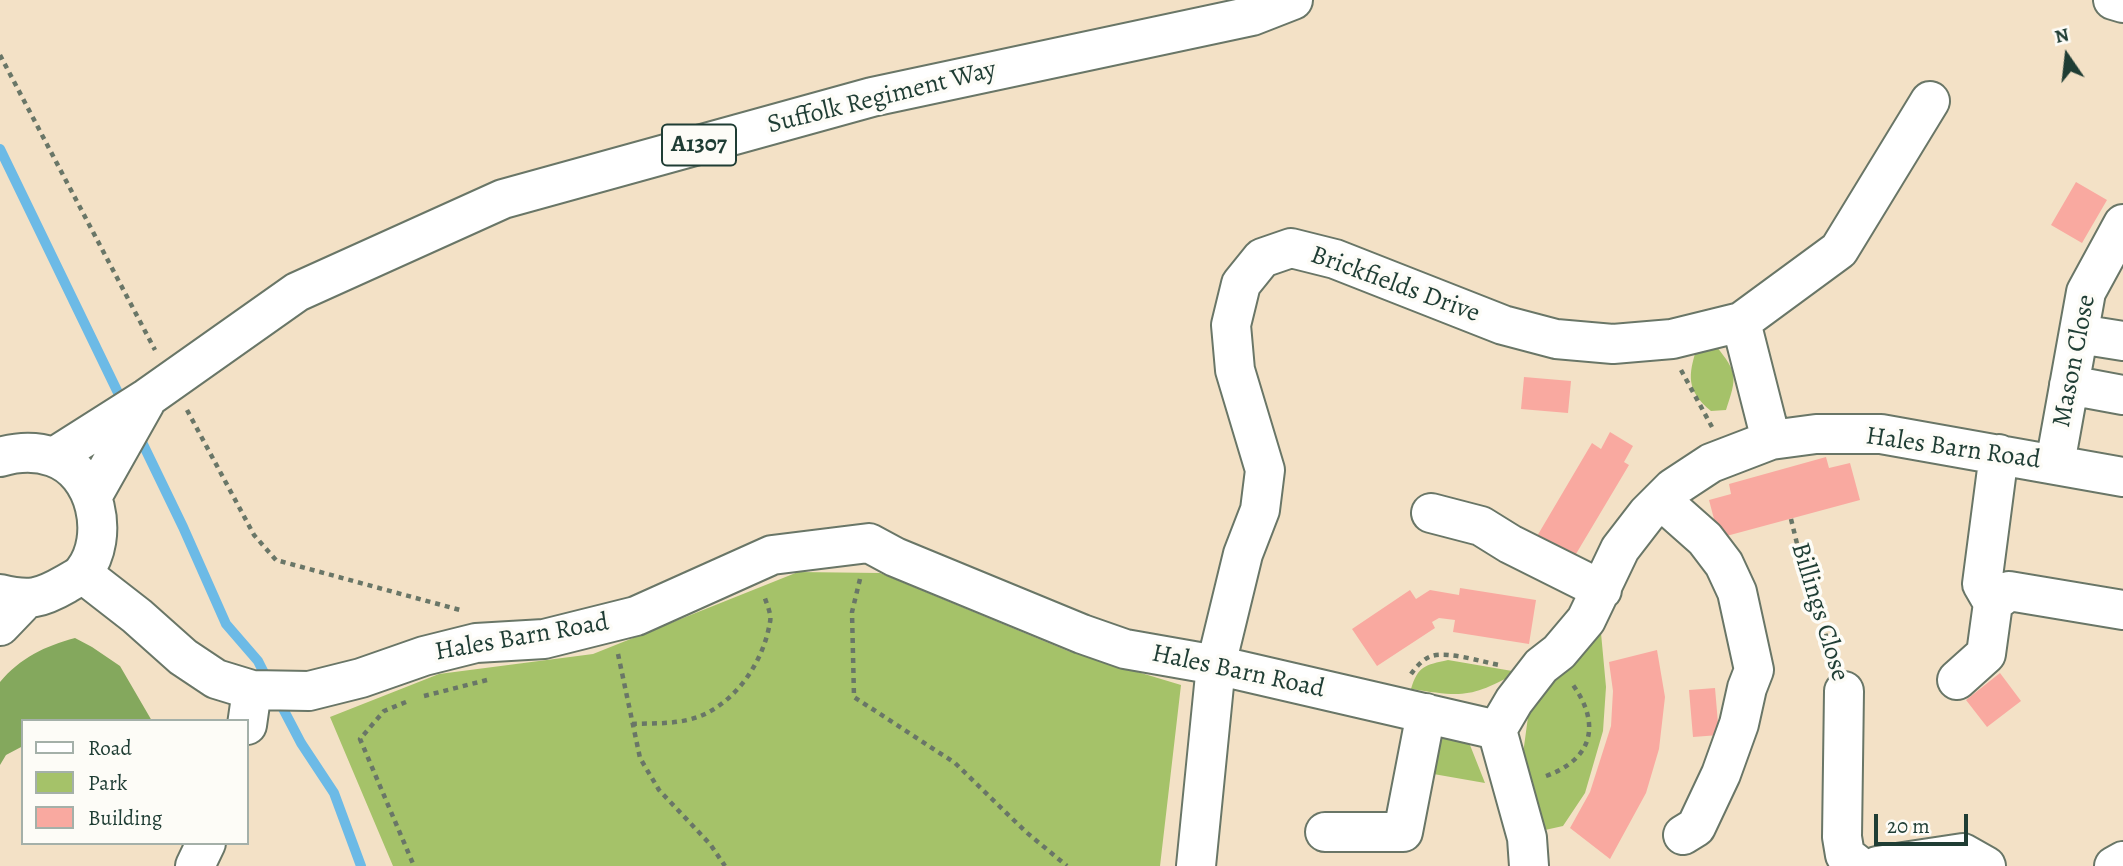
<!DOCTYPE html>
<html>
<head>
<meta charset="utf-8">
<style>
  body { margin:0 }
  #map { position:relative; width:2123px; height:866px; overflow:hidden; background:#f3e1c6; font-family:Alegreya,serif }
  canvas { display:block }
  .legend { position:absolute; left:21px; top:719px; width:228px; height:126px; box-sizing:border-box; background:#fdfcf7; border:2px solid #a4b0a9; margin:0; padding:9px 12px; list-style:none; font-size:21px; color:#1f3d34 }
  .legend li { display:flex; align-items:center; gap:14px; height:35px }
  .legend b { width:35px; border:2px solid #a4b0a9 }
  .north { position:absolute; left:2032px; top:21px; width:70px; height:70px; -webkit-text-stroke:5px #fdfcf7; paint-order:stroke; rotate:346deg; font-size:19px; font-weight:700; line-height:28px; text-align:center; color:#1f3d34 }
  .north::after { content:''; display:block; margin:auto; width:24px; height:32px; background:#1f3d34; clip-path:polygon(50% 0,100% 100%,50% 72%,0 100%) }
  .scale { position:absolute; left:1874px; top:814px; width:94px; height:32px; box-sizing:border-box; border:4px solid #1f3d34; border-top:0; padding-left:9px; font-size:21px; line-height:24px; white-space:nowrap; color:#1f3d34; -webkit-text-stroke:5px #fdfcf7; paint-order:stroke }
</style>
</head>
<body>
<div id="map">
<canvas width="2123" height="866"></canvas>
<ul class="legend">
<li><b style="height:9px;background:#fff"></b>Road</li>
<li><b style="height:19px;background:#a5c269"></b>Park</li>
<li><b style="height:19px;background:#f9a9a0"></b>Building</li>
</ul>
<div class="north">N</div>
<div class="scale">20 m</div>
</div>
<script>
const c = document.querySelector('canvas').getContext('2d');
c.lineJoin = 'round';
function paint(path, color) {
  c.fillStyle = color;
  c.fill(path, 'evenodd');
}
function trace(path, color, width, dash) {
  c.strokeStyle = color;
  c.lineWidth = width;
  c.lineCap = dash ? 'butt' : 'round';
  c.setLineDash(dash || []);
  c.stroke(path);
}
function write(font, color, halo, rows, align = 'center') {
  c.font = font + ' Alegreya,serif';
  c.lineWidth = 7;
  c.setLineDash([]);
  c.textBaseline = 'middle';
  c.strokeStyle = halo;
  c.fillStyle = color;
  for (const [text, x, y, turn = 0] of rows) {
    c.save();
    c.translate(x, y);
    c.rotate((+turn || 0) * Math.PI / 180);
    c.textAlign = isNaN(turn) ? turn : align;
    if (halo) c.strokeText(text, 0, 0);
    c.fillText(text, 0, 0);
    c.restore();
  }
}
const green = new Path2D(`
  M1716 346C1738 373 1737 377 1726 410L1711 411C1686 390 1688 376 1697 347Z
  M798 572 880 573 1068 651 1181 685 1160 866H393L330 717 439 674 593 654Z
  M1601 633 1606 687 1603 731 1585 793 1563 826 1545 830 1523 754 1530 702 1593 636Z
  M1448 660 1518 672C1471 698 1463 697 1411 689 1418 666 1425 665 1448 660Z
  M1430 732 1468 740 1485 783 1422 772Z`);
const forest = new Path2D(`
  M75 638 92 647 120 666 152 721H23V746L6 755 0 765V682C20 658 45 646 75 638Z`);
const stream = new Path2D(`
  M0 149 123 403
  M139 436 183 527 226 624 258 661 268 681
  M279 701 301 743 334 793 361 866`);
const building = new Path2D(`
  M2076 182 2107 200 2082 243 2051 225Z
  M1524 377 1571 381 1568 413 1521 409Z
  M1610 432 1633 446 1624 462 1629 465 1570 564 1533 543 1592 443 1601 449Z
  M1826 457 1829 468 1850 463 1860 500 1719 538 1709 500 1731 494 1729 484Z
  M1460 588 1536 600 1529 644 1453 632 1455 620 1439 618 1432 622 1435 628 1377 666 1352 629 1410 590 1416 599 1430 590 1459 595Z
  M1657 650 1665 697 1659 749 1646 793 1610 859 1570 828 1590 792 1611 726 1613 691 1609 662Z
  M2000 673 2021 701 1987 727 1966 700Z
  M1715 688 1719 735 1693 737 1689 690Z`);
const path = new Path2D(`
  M0 55 155 350
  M1681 370 1712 427
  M187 410 254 535 276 560 460 610
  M1791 519 1800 556 1834 660
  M860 579 852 612 854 697 955 763 1026 832 1067 866
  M618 654 640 758 659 790 710 844 725 866
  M1411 674C1416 667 1424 658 1432 656 1448 651 1483 662 1499 665
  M424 696 487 680
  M406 702 384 711 360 739 414 866
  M632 724C656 723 684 725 707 713 740 696 764 659 770 622 772 614 766 603 764 595
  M1546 776C1593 759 1601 724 1573 685`);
const minor = new Path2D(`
  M2113 0 2123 3
  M1741 322 1839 250 1930 101
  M2079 334 2123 341
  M2069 385 2123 395
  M2055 464 2086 292 2123 224
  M1661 500 1705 539 1724 564 1737 592 1754 670 1747 688 1739 724 1721 774 1696 827 1683 835
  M1431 513 1481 526 1510 544 1602 590
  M83 574 137 616 183 657 216 679 252 690 309 691 361 678 424 656 476 643 544 639 636 616 772 555 869 543 895 557 1082 634 1125 649 1216 665 1497 730 1514 701 1541 666 1559 652 1586 620 1620 549 1647 514 1673 488 1711 463 1771 440 1816 434H1881L2123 477
  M1993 603 2009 591 2123 610
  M1957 680 1986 654 1993 603 1982 584 1999 454
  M1844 691 1842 837 1845 855 1859 866
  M247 725 252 690
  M1497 730 1527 838 1529 866
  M1325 832H1403L1426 713
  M195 866 206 843
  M1196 866 1216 665 1243 554 1260 510 1265 470 1235 370 1231 325 1241 284 1262 258 1291 248 1335 259 1503 325 1556 339 1613 344 1672 339 1741 322 1771 440
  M1877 866 1963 853 1986 866
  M2114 866 2123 861`);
const major = new Path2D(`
  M0 457C17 452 36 451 53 457 97 472 110 537 84 571 80 577 72 580 66 584 40 599 29 601 0 594
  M54 457 147 398 297 292 503 199 872 97 1252 16 1293 0
  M92 497 145 403
  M0 626 25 600`);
const shields = [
  [699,145,74]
];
const shieldNames = [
  ["A1307",699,145]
];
const streetNames = [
  ["Suffolk Regiment Way",882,98,-14],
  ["Brickfields Drive",1395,285,20],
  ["Mason Close",2075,361,-79],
  ["Hales Barn Road",1953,449,8],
  ["Billings Close",1819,612,73],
  ["Hales Barn Road",522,638,-10],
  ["Hales Barn Road",1238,672,12]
];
paint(green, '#a5c269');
paint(forest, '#84a85d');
trace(stream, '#6cbae6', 10);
paint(building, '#f9a9a0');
trace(minor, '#697667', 42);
trace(major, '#697667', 42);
trace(path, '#697667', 4.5, [5, 5]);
trace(minor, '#fff', 38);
trace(major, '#fff', 38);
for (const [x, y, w] of shields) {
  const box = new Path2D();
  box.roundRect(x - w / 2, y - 20.5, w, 41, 5);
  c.fillStyle = '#fdfcf7';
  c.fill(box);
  trace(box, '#1f3d34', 2);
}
write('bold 24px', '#1f3d34', null, shieldNames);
write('26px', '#1f3d34', '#fdfcf7', streetNames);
</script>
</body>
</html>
